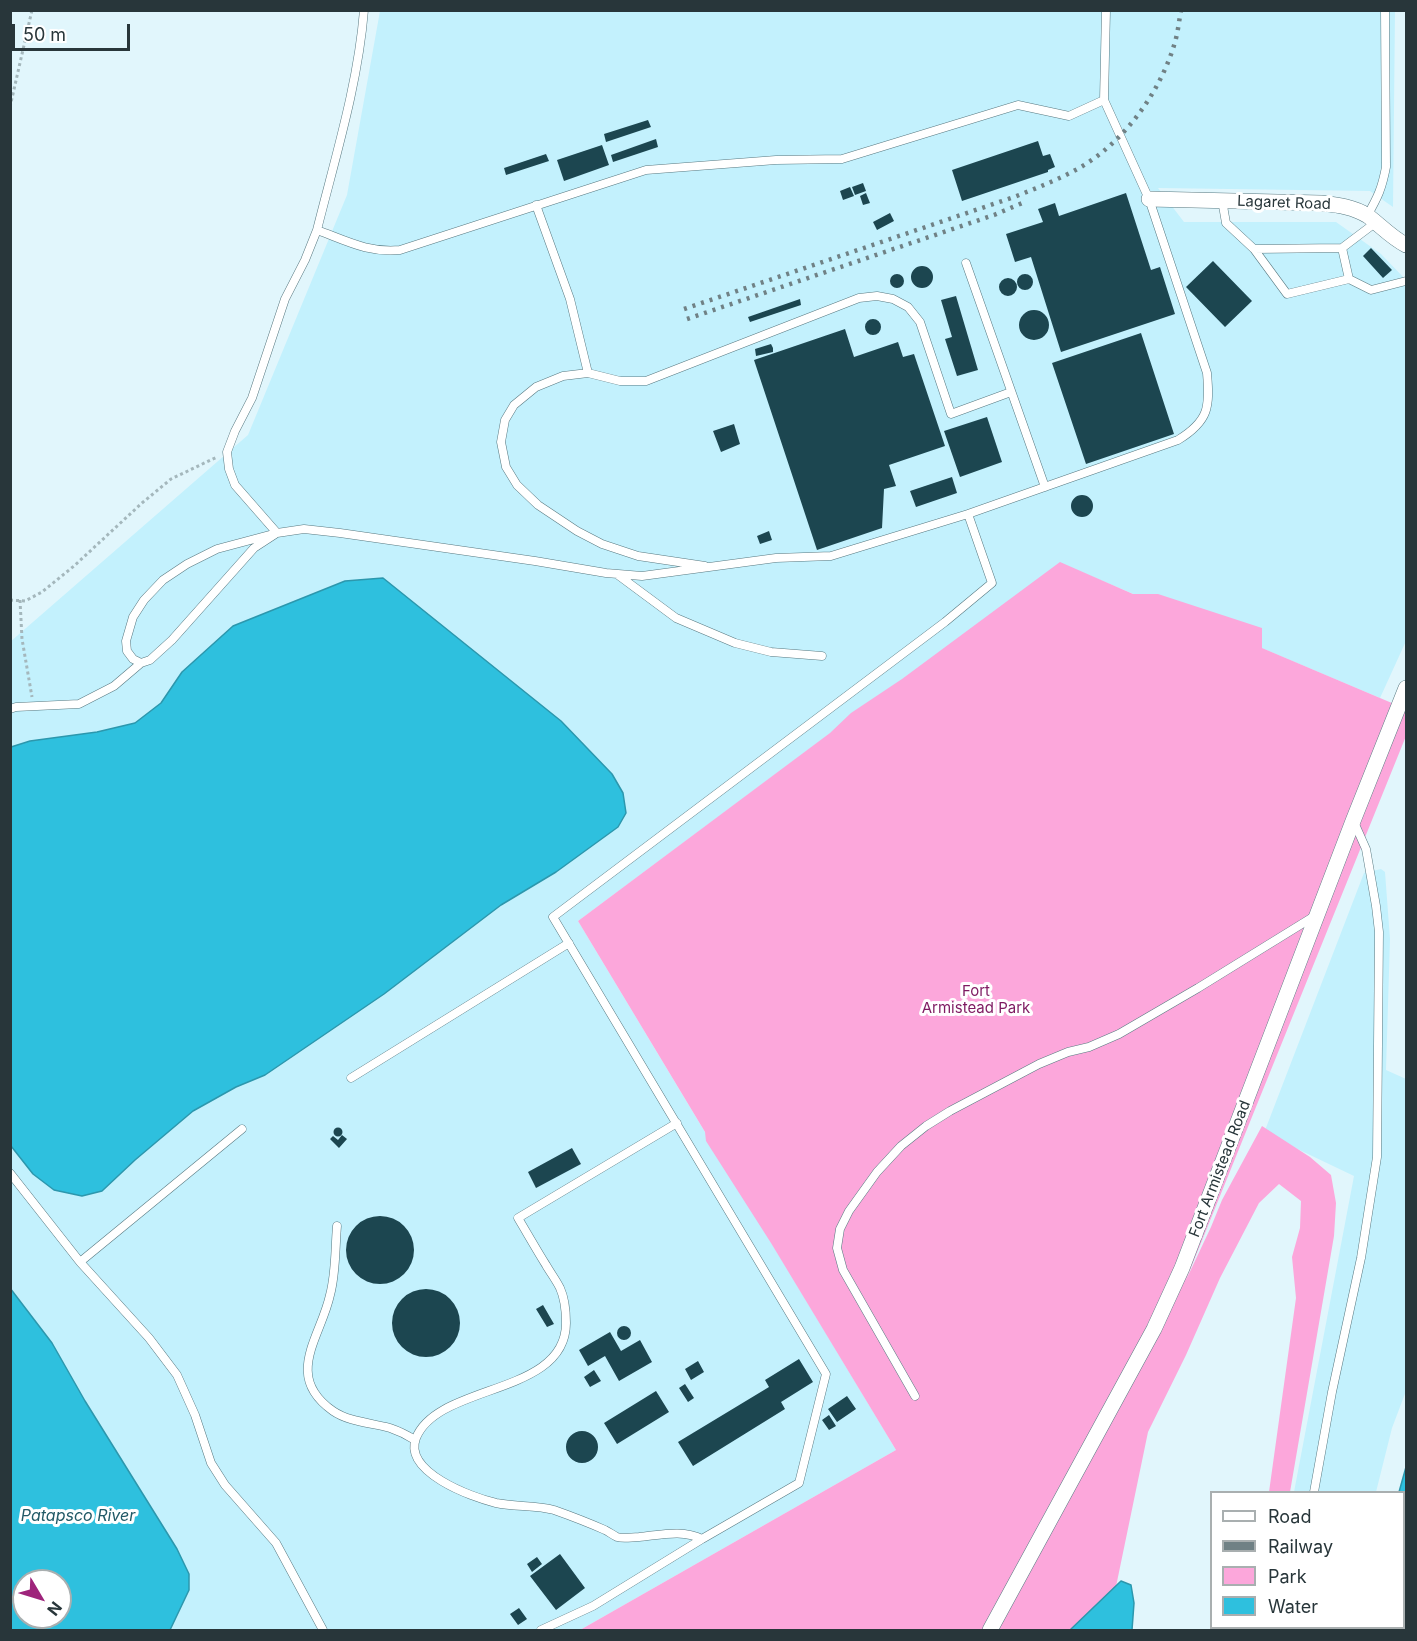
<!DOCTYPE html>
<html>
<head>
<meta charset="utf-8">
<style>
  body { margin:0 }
  #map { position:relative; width:1417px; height:1641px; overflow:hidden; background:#e1f6fc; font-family:Inter,sans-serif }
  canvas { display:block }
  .frame { position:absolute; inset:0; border:12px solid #28363a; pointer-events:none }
  .legend { position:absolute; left:1210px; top:1491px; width:195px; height:138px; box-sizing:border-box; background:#fff; border:2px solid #a9afb0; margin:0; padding:8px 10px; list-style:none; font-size:18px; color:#28363a }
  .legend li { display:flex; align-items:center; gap:12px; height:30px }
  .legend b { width:30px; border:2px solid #a9afb0 }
  .north { position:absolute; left:12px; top:1569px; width:60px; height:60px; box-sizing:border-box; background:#fff; border:2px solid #a9afb0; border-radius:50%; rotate:128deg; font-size:16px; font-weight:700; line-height:24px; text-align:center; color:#28363a }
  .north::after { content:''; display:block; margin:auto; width:21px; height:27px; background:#9e247b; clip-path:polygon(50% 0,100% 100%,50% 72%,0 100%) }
  .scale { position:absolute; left:12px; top:24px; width:118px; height:27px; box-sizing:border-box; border:3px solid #28363a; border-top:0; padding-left:8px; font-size:18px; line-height:21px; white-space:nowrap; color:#28363a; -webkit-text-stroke:4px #fff; paint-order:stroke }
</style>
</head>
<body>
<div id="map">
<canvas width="1417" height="1641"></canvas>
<div class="frame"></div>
<ul class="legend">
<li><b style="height:8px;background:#fff"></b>Road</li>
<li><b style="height:8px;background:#708185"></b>Railway</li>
<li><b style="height:16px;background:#fca7db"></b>Park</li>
<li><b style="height:16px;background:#2ec0de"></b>Water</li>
</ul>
<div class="north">N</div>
<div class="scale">50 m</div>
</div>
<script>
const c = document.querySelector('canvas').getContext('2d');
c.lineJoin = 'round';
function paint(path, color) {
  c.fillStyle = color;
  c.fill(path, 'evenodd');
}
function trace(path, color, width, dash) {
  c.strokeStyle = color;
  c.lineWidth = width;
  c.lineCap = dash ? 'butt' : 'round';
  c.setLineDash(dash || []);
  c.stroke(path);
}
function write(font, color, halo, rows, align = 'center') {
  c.font = font + ' Inter,sans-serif';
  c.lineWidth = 6;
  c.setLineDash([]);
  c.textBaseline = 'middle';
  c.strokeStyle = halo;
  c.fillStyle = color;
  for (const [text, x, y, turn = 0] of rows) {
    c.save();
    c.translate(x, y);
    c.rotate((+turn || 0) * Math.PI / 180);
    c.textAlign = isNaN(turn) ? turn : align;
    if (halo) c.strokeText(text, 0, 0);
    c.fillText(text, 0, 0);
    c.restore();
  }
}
const built = new Path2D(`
  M380 11H1395L1393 207 1370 191 1158 188 1184 222H1336L1381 254 1406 280V641L1380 698 1060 563 578 921 896 1450 580 1630H170L189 1590V1574L177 1549 85 1401 52 1343 11 1288 10 690 12 688 10 642 248 435 347 195Z
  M1381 869 1385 872 1390 939 1386 1070 1406 1079V1391L1392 1428 1376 1492H1294L1354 1176 1264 1133 1364 873Z`);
const green = new Path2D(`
  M1060 562 1133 594H1158L1262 628V648L1406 709V736L1186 1280 1211 1227 1222 1200 1262 1126 1310 1157 1331 1175 1336 1203 1334 1236 1290 1492H1269L1296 1298 1292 1257 1300 1228 1301 1201 1279 1184 1259 1203 1220 1278 1186 1355 1148 1432 1107 1630H580L896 1450 771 1243 706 1141 705 1132 578 921 830 733 851 713 902 679Z`);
const water = new Path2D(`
  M383 578 561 721 612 774 623 793 626 813 618 827 556 872 501 905 384 994 265 1075 236 1087 193 1111 135 1160 102 1191 82 1196 54 1190 33 1174 11 1146V747L30 741 97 732 135 723 161 703 182 672 233 626 345 581Z
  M10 1288 52 1343 85 1401 177 1549 189 1574V1590L170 1630H11ZM24 1581H60V1617H24Z
  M1406 1467V1630H1368L1369 1628H1404V1492H1399Z
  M1121 1581 1131 1585 1134 1603 1132 1630H1070Z`);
const building = new Path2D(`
  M648 120 651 127 606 142 604 134Z
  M656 139 658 147 613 162 611 155Z
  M1038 141 1043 156 1050 154 1055 167 1048 170V172L962 201 952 170Z
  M602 145 609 165 564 181 557 160Z
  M546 154 549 161 506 175 504 168Z
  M863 183 866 191 855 195 852 187Z
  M850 187 854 196 843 200 840 191Z
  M866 193 870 203 863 205 860 196Z
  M1126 193 1151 270 1160 267 1175 314 1061 352 1031 257 1015 262 1006 234 1043 222 1038 209 1055 203 1059 216Z
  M890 213 894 221 877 230 873 222Z
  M1371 248 1392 270 1383 278 1363 256Z
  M1213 261 1252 301 1225 327 1186 287Z
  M911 277a11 11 0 1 1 22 0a11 11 0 1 1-22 0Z
  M1017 282a8 8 0 1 1 16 0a8 8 0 1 1-16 0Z
  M890 281a7 7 0 1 1 14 0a7 7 0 1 1-14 0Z
  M999 287a9 9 0 1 1 18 0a9 9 0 1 1-18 0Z
  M956 296 978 370 957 376 945 339 952 337 941 300Z
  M800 299 801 305 750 322 748 317Z
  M1019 325a15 15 0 1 1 30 0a15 15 0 1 1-30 0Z
  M865 327a8 8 0 1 1 16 0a8 8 0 1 1-16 0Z
  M845 329 854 357 898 342 903 357 914 354 945 446 889 465 896 486 884 489 882 528 817 550 754 360Z
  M1141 333 1174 434 1086 464 1052 363Z
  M771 344 773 348V352L756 356 755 349Z
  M987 417 1002 462 960 477 944 431Z
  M734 424 740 444 721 452 713 431Z
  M952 477 957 493 916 507 910 491Z
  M1071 506a11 11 0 1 1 22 0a11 11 0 1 1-22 0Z
  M769 531 772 540 760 544 757 536Z
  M333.5 1132a4.5 4.5 0 1 1 9 0a4.5 4.5 0 1 1-9 0Z
  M342 1135 347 1139 339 1148 330 1139 333 1136 338 1140Z
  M572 1148 581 1164 536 1188 528 1172Z
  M346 1250a34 34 0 1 1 68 0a34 34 0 1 1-68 0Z
  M392 1323a34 34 0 1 1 68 0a34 34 0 1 1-68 0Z
  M543 1305 554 1324 547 1327 536 1309Z
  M617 1333a7 7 0 1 1 14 0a7 7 0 1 1-14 0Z
  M610 1332 621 1351 640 1340 652 1362 619 1381 605 1356 588 1366 579 1350Z
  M799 1359 813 1382 781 1402 785 1409 693 1466 678 1442 769 1387 765 1380Z
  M698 1361 704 1372 691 1380 685 1369Z
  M594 1370 601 1381 590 1387 584 1377Z
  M685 1384 694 1398 688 1402 679 1388Z
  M656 1391 669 1412 617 1444 604 1423Z
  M847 1396 856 1409 837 1422 828 1409Z
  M829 1415 836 1426 829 1430 822 1420Z
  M566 1447a16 16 0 1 1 32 0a16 16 0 1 1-32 0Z
  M560 1554 585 1588 556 1610 530 1576Z
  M537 1557 542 1564 532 1572 527 1564Z
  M519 1608 527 1619 518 1625 510 1614Z`);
const path = new Path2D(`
  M10 107 32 10
  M10 600 25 601 42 592 74 566 142 503 171 479 217 457
  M20 600 22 639 32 697`);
const lane = new Path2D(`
  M1222 200 1226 223 1254 249
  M536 205 570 299 588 373
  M1367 216C1378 197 1382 188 1386 167L1385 10
  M317 230C335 158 358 85 364 10
  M1342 248 1375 223
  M966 263 1045 487
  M1349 279 1342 248 1254 249 1287 294 1349 279 1371 290 1406 281
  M968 514 1178 440C1209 421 1210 407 1207 373L1149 199 1104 100 1106 10
  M277 533 254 548 172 640 150 660 141 663 133 659 127 651 126 641 133 617 144 600 163 580 187 564 217 549 277 533 304 529 340 533 535 561 606 573 642 576 776 558 831 556 968 514 992 583 945 622 553 917 826 1374 799 1483 702 1539 593 1606 541 1630
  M277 533 235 485 229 469 227 452 235 431 252 398 285 299 305 260 317 230C347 241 368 253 400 250L646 170 776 160 842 159 1018 105 1069 116 1104 100
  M705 566 638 556 602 544 577 531 538 505 517 485 506 467 501 442 505 420 514 405 536 387 563 376 588 373 620 381H646L859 298 877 296 893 299 908 307 920 322 951 414 1011 392
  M618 575 676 618 735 643 771 652 822 656
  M10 709 16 707 79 704 114 686 141 663
  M351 1078 569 943
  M677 1123 518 1218C527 1233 536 1249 546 1265 550 1272 556 1280 560 1288 565 1299 566 1311 566 1323 566 1396 438 1383 416 1438 403 1472 471 1497 496 1503 515 1507 536 1505 554 1510 571 1516 589 1523 605 1530 609 1532 613 1535 617 1537 624 1539 632 1537 639 1537 660 1535 683 1529 702 1539
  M10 1173 80 1262 149 1338 177 1375 195 1415 211 1463 225 1485 276 1543 323 1630
  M337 1226C335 1249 336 1273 330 1295 321 1337 283 1376 333 1411 349 1422 372 1423 390 1428 399 1431 407 1435 415 1440
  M80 1262 242 1129
  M915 1396 843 1270 837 1248 840 1229 849 1211 877 1172 901 1146 926 1126 950 1111 1039 1064 1068 1052 1089 1047 1119 1034 1198 988 1313 917
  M1314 1492 1332 1392 1361 1258 1377 1157 1379 932 1376 906 1366 849 1354 822
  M1290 1630V1628`);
const street = new Path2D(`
  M1149 199 1321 203C1338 205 1354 207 1368 216 1381 226 1392 238 1406 245
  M990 1630 1154 1329 1182 1268 1353 821 1406 688`);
const rail = new Path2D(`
  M684 309 1014 197C1037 188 1060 179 1081 167 1125 141 1161 91 1175 42 1178 32 1179 21 1181 10
  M687 319 994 215 1027 201`);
const streetNames = [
  ["Lagaret Road",1284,203,2],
  ["Fort Armistead Road",1220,1169,-69]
];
const parkNames = [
  ["Fort",976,991],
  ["Armistead Park",976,1008]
];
const waterNames = [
  ["Patapsco River",78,1516]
];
paint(built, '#c3f1fd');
paint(green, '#fca7db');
paint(water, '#2ec0de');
trace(water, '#2c97ad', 1.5);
paint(building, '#1c4650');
trace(lane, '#587981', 9);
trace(street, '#587981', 16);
trace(path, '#a4b7bc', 3, [3, 3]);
trace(lane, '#fff', 8);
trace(street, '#fff', 15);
trace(rail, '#708185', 4.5, [3, 6]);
write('15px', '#28363a', '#fff', streetNames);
write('15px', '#7e1a61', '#fff', parkNames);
write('italic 16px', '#225a67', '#fff', waterNames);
</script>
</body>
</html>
